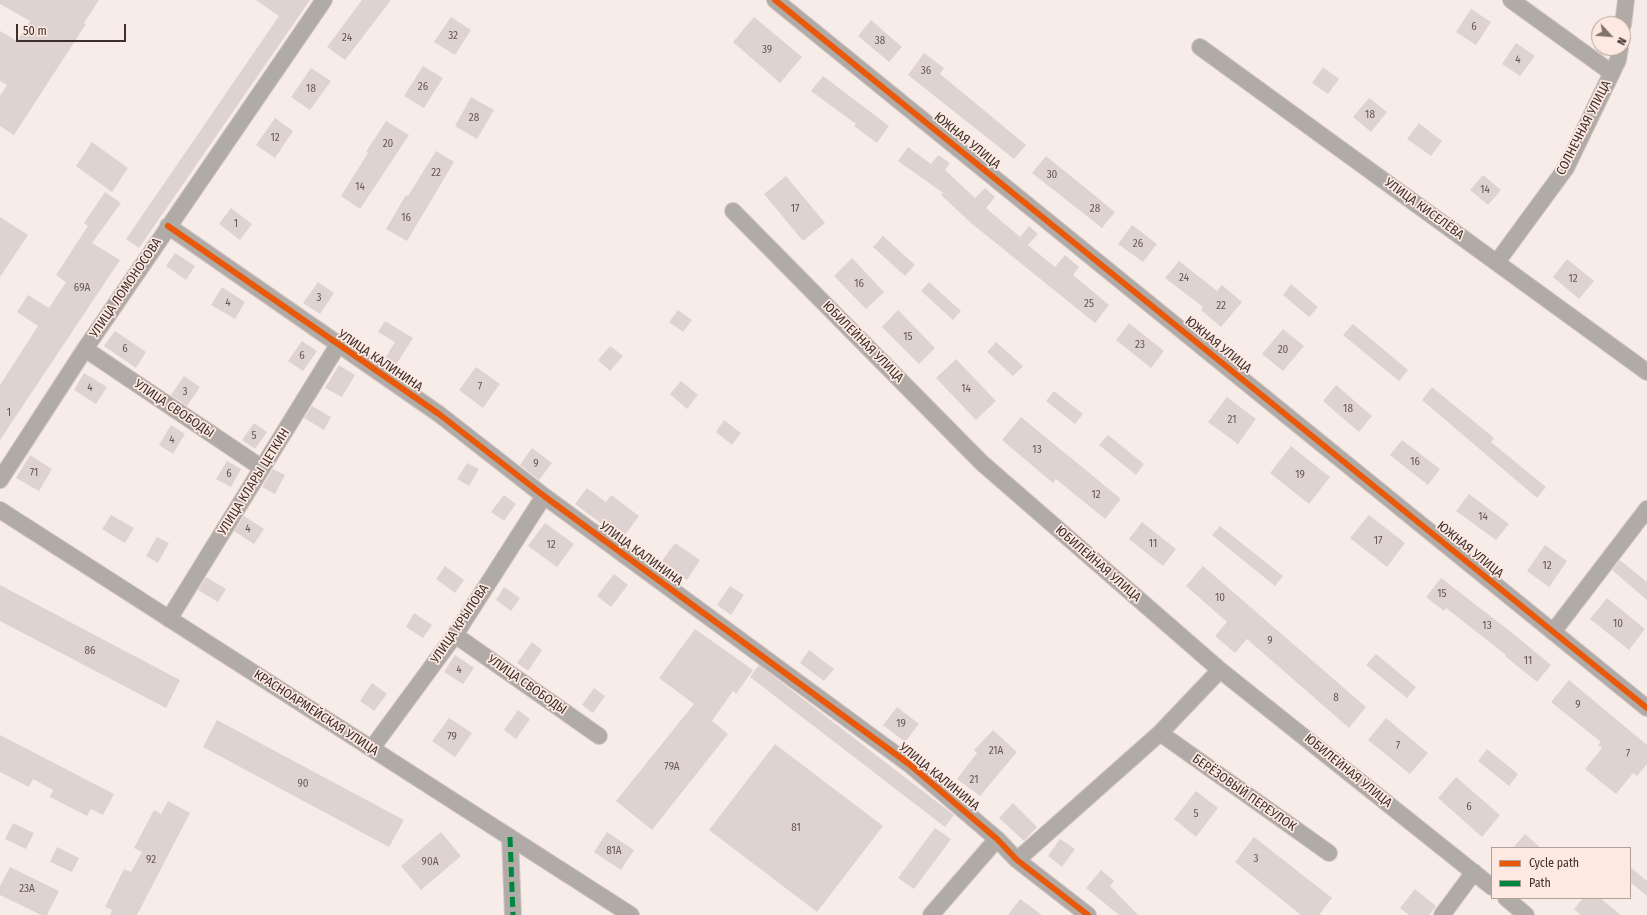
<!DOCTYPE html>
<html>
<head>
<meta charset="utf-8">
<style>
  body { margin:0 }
  #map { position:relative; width:1647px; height:915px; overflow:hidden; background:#f8ece8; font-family:"Fira Sans Condensed",sans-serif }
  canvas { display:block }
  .legend { position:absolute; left:1491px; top:847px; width:140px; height:52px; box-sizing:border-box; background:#fee9e2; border:1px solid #b19f99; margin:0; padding:5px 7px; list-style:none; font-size:12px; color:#3d302b }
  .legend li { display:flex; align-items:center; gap:8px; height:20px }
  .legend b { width:20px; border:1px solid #b19f99 }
  .north { position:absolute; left:1591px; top:16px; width:40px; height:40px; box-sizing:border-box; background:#fee9e2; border:1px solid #b19f99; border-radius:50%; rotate:116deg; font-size:11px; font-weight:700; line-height:16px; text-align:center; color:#3d302b }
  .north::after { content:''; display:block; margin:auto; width:14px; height:18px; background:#7e726d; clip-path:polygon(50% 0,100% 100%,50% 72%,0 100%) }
  .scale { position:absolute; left:16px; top:24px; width:110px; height:18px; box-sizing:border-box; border:2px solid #3d302b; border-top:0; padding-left:5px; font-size:12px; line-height:14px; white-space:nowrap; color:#3d302b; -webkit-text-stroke:3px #fee9e2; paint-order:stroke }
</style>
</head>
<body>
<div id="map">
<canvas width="1647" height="915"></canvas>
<ul class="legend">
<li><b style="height:5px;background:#e8590c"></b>Cycle path</li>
<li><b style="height:5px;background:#00873e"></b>Path</li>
</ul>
<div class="north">N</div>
<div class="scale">50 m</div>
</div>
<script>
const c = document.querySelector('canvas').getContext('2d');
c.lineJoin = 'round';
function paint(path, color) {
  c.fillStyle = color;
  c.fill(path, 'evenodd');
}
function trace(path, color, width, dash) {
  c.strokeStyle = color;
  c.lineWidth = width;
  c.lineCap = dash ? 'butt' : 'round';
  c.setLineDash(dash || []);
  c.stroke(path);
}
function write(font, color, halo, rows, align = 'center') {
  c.font = font + ' "Fira Sans Condensed",sans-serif';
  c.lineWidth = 3.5;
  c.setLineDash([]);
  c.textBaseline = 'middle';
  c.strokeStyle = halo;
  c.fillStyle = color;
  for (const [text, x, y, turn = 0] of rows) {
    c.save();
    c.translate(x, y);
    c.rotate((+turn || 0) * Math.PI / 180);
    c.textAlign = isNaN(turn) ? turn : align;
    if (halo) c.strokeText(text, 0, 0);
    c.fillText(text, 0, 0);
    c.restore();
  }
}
const building = new Path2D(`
  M0 0H99L84 23 86 24 14 135 0 126V96L7 85 0 81V31L17 41 30 21 0 4Z
  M256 0H310L139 248 126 239 279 16Z
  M362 0H391L345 60 327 47Z
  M1471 9 1491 22 1476 45 1456 32Z
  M451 17 471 30 455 55 434 42Z
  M754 17 802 57 780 83 733 42Z
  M871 20 902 47 889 62 858 36Z
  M1516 43 1535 56 1520 76 1502 64Z
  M924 53 944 68 940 74 1026 145 1014 159 908 75Z
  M423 66 443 78 424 108 404 96Z
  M1323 67 1339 79 1328 94 1312 83Z
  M311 68 331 81 310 110 291 97Z
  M823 76 889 126 877 143 854 126 856 124 811 91Z
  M471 97 494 110 477 139 455 126Z
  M1369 98 1387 112 1371 132 1353 117Z
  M275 118 293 131 275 158 256 145Z
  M386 121 409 135 360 209 341 196 368 153 366 152Z
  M1419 123 1442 141 1431 156 1407 139Z
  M92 142 128 168 112 192 76 166Z
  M908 147 931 164 938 155 950 163 945 170 975 198 985 188 995 197 986 208 1020 237 1029 226 1038 234 1028 245 1055 267 1065 255 1079 267 1073 275 1109 305 1095 323 971 223 941 195 943 193 898 161Z
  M436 151 454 162 407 241 386 229 406 195 408 196Z
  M1046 156 1115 212 1102 228 1032 173Z
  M1483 175 1501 190 1488 205 1470 190Z
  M786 176 825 223 803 241 764 194Z
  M105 192 121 203 92 243 120 260 0 440V385L38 326 17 312 28 295 49 308 66 282 56 275 88 226 84 223Z
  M231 208 252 224 240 240 219 224Z
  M0 217 28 235 0 277Z
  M1132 225 1157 244 1143 262 1118 244Z
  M883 236 915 265 905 276 873 247Z
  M175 253 195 266 186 280 166 266Z
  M852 258 884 292 866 309 834 276Z
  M1567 259 1594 281 1579 299 1553 277Z
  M1179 261 1217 291 1222 285 1242 302 1221 327 1201 310 1203 307 1165 278Z
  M318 282 334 293 320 314 303 303Z
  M929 282 961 311 953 320 921 291Z
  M1291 284 1318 307 1309 317 1283 295Z
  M222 287 245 302 235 319 211 305Z
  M678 310 692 320 683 332 669 322Z
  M898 310 935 348 919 364 882 327Z
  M385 321 413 338 396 365 385 358 395 342 378 332Z
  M1129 323 1164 351 1151 368 1116 340Z
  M1353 324 1408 370 1399 381 1343 335Z
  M1283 329 1304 346 1283 371 1262 354Z
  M115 331 146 352 136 368 104 346Z
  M302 341 317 351 303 371 288 361Z
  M996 342 1023 366 1013 376 987 352Z
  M610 346 623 356 610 371 598 360Z
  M956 359 996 401 976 420 936 378Z
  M339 365 355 375 342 397 325 388Z
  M476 367 500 384 483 408 459 390Z
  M84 373 107 387 96 404 74 390Z
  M184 376 200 387 187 406 171 395Z
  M681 381 698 395 687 409 670 394Z
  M1336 385 1372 416 1359 432 1323 401Z
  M1432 387 1494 438 1491 442 1546 487 1537 498 1422 400Z
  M1054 391 1083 414 1075 424 1046 401Z
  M1227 397 1256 419 1238 444 1208 422Z
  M312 406 331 417 324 430 304 418Z
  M1021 417 1121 499 1105 519 1056 479 1053 483 1002 440Z
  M724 420 741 433 732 445 716 432Z
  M254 423 267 432 255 449 242 440Z
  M171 425 185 434 173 454 159 445Z
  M1108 435 1144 464 1136 475 1099 445Z
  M1402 440 1440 469 1428 485 1390 455Z
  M1291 446 1330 477 1309 504 1270 473Z
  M532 448 552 463 539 480 520 465Z
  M30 455 52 469 39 491 16 478Z
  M227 461 241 469 231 487 216 479Z
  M467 463 479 469 469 486 457 479Z
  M273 469 285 475 275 494 262 487Z
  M587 488 606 502 611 495 639 516 622 539 575 504Z
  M1469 494 1509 524 1496 540 1456 511Z
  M504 495 516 504 504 521 491 512Z
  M111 515 134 528 125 543 102 529Z
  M1369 515 1405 543 1387 567 1350 538Z
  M244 516 264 529 254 544 234 531Z
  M1142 522 1176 549 1163 566 1129 539Z
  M545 523 574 544 557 567 528 546Z
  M1220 526 1283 576 1275 586 1212 535Z
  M157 537 169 543 158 563 146 556Z
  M675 543 700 560 687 580 661 562Z
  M1545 545 1567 561 1549 587 1527 571Z
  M1620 560 1647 582V600L1612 570Z
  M445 566 464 580 455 593 436 579Z
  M1203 566 1366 707 1349 728 1247 639 1235 653 1215 636 1227 622 1186 586Z
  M614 574 628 585 611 607 597 596Z
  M206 577 226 589 218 602 198 590Z
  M1441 578 1511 632 1551 665 1537 682 1505 656 1506 655 1446 608 1444 611 1426 597Z
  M0 585 180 680 166 708 0 621Z
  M730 586 744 595 731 615 717 605Z
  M504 587 520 598 511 611 496 600Z
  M1607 598 1645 629 1629 650 1590 619Z
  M414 613 432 625 423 638 406 627Z
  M695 629 753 670 736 694 733 691 712 721 728 734 652 830 616 801 694 704 659 678Z
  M532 642 542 650 528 671 517 663Z
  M809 650 834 669 824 681 800 663Z
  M1376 654 1416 687 1407 698 1366 665Z
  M455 655 474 668 463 684 444 672Z
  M759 665 954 815 945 827 750 677Z
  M1569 680 1647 745V764L1637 776 1633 773 1616 794 1585 769 1602 748 1598 745 1601 742 1551 702Z
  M372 683 387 694 374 711 360 701Z
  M594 688 605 696 593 713 582 705Z
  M897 707 919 724 905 742 883 725Z
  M518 710 530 719 516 739 504 730Z
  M449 718 472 733 455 757 432 741Z
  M1386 718 1428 753 1410 774 1368 740Z
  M217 720 404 820 389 847 203 747Z
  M993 730 1017 752 980 796 957 779 977 753 974 750Z
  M0 735 114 794 103 815 91 809 87 816 50 797 53 790 33 779 29 787 0 772Z
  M775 744 883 826 817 912 709 830Z
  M1487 749 1518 774 1509 786 1478 761Z
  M1456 777 1500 815 1482 837 1438 798Z
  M1196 791 1218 808 1196 837 1174 819Z
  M168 801 190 813 137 915H110L112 910 105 907 124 869 131 872 142 852 134 848 154 810 161 814Z
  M1013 803 1037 827 1024 841 999 818Z
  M13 823 34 833 26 849 5 839Z
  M935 828 951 839 914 889 898 878Z
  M441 832 461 856 421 890 401 866Z
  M607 832 634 850 621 870 594 852Z
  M1525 834 1541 848H1513Z
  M1254 837 1332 898 1319 915H1301L1235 862Z
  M1060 839 1075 849 1062 867 1048 856Z
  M57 847 79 858 72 872 50 862Z
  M10 867 59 891 47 915H41L0 895V886Z
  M1630 867 1647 881V896L1630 882Z
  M1101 870 1114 881 1110 886 1138 915H1119L1086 888Z
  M1415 889 1436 906 1429 915H1409L1400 908Z
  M1583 898H1600L1621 915H1581L1574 909Z
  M1020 899 1042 915H1008Z`);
const minor = new Path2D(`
  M775 0 1647 708
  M1511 0 1612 73
  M1623 25 1626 0
  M1200 47 1647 372
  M733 211 982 463 1220 670 1492 887
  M168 226 439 414 544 496 909 764 997 839 1017 860 1088 915
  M1497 262 1566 168 1618 60 1620 48
  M85 349 262 468
  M0 480 85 349 324 0
  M0 510 631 915
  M169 619 338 345
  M1553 632 1647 509
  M455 635 599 736
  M1160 733 1329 853
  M372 748 455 635 544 496
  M510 837 513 915
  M1017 860 1160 733 1220 670
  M1506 898 1526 915
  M931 915 997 839
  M1442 915 1474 872`);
const quiet = new Path2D(`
  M510 837 513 915`);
const cycleway = new Path2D(`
  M775 0 1647 708
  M168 226 439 414 544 496 909 764 997 839 1017 860 1088 915`);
const numberNames = [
  ["6",1474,27],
  ["32",453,36],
  ["24",347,38],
  ["38",880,41],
  ["39",767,50],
  ["4",1518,60],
  ["36",926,71],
  ["26",423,87],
  ["18",311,89],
  ["18",1370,115],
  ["28",474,118],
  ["12",275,138],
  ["20",388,144],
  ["22",436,173],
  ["30",1052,175],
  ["14",360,187],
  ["14",1485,190],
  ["17",795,209],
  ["28",1095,209],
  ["16",406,218],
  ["1",236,224],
  ["26",1138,244],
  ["24",1184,278],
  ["12",1573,279],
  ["16",859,284],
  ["69А",82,288],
  ["3",319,298],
  ["4",228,303],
  ["25",1089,304],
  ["22",1221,306],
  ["15",908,337],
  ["23",1140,345],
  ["6",125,349],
  ["20",1283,350],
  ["6",302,356],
  ["7",480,387],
  ["4",90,388],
  ["14",966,389],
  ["3",185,392],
  ["18",1348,409],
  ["1",9,413],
  ["21",1232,420],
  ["5",254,436],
  ["4",172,440],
  ["13",1037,450],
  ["16",1415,462],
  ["9",536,464],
  ["71",34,473],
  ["6",229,474],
  ["19",1300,475],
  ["12",1096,495],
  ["14",1483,517],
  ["4",248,529],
  ["17",1378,541],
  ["11",1153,544],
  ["12",551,545],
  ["12",1547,566],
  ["15",1442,594],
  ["10",1220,598],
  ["10",1618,624],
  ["13",1487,626],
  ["9",1270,641],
  ["86",90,651],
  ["11",1528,661],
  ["4",459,670],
  ["8",1336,698],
  ["9",1578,705],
  ["19",901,724],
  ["79",452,737],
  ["7",1398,746],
  ["21А",996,751],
  ["7",1628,754],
  ["79А",672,767],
  ["21",974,780],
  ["90",303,784],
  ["6",1469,807],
  ["5",1196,814],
  ["81",796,828],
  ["81А",614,851],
  ["3",1256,859],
  ["92",151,860],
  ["90А",430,862],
  ["23А",27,889]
];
const streetNames = [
  ["СОЛНЕЧНАЯ УЛИЦА",1584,128,-63],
  ["ЮЖНАЯ УЛИЦА",967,141,39],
  ["УЛИЦА КИСЕЛЁВА",1424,209,36],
  ["УЛИЦА ЛОМОНОСОВА",126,288,-56],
  ["ЮБИЛЕЙНАЯ УЛИЦА",863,342,45],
  ["ЮЖНАЯ УЛИЦА",1218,345,39],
  ["УЛИЦА КАЛИНИНА",380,361,34],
  ["УЛИЦА СВОБОДЫ",174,409,34],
  ["УЛИЦА КЛАРЫ ЦЕТКИН",254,482,-58],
  ["ЮЖНАЯ УЛИЦА",1470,550,39],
  ["УЛИЦА КАЛИНИНА",641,554,36],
  ["ЮБИЛЕЙНАЯ УЛИЦА",1098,564,41],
  ["УЛИЦА КРЫЛОВА",460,624,-56],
  ["УЛИЦА СВОБОДЫ",527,685,35],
  ["КРАСНОАРМЕЙСКАЯ УЛИЦА",316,713,33],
  ["ЮБИЛЕЙНАЯ УЛИЦА",1348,771,39],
  ["УЛИЦА КАЛИНИНА",939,777,39],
  ["БЕРЁЗОВЫЙ ПЕРЕУЛОК",1244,793,35]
];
paint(building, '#dfd3d1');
trace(minor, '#d1c7c4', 18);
trace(minor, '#b1aba7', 16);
trace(quiet, '#00873e', 5, [10, 5]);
trace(cycleway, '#e8590c', 6);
write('11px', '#665954', null, numberNames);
write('13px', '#3d302b', '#fee9e2', streetNames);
</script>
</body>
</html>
